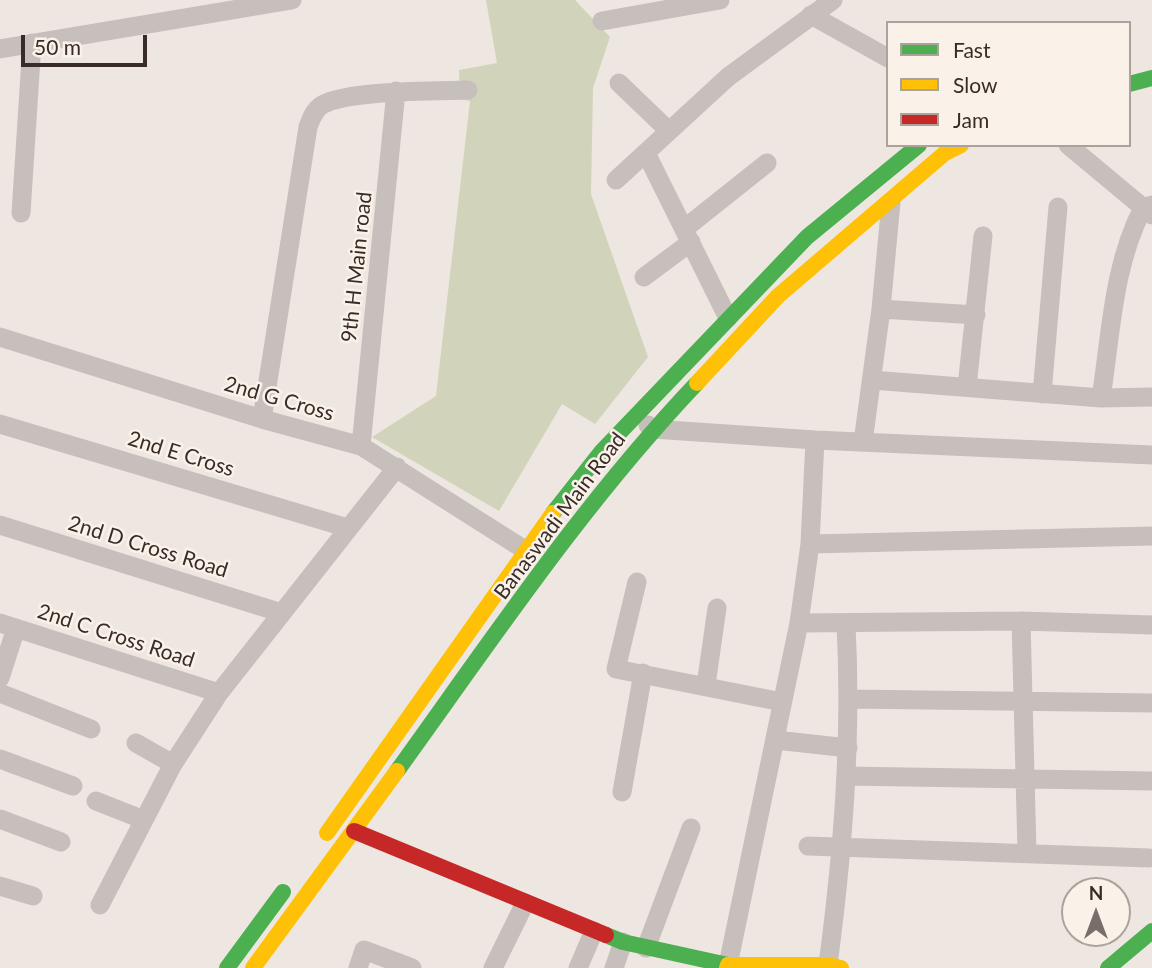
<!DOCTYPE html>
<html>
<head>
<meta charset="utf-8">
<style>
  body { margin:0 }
  #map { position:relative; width:1152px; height:968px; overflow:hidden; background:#eee7e1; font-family:Lato,sans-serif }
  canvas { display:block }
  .legend { position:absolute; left:886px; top:21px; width:245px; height:126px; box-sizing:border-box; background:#faf1e9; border:2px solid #aca29c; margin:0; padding:9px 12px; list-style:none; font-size:21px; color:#382c28 }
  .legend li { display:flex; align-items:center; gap:14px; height:35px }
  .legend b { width:35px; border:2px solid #aca29c }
  .north { position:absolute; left:1061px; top:877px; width:70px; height:70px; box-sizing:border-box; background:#faf1e9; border:2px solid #aca29c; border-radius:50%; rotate:0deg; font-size:19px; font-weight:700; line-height:28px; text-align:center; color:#382c28 }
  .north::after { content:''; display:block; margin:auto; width:24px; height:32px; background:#786d69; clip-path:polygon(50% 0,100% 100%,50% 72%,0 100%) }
  .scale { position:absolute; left:21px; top:35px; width:126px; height:32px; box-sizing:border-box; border:4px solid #382c28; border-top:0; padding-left:9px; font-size:21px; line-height:24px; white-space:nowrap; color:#382c28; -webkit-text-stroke:5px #faf1e9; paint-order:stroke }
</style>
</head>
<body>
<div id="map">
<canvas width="1152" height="968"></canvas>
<ul class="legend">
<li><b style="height:9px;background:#4caf50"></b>Fast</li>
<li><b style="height:9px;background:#ffc107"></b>Slow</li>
<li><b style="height:9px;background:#c62828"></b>Jam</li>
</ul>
<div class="north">N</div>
<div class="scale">50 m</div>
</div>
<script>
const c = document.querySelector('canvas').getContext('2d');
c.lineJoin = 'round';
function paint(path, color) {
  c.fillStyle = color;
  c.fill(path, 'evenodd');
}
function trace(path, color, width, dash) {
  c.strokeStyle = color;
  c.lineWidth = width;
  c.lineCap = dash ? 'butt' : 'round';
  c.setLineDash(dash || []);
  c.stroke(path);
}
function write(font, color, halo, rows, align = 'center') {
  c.font = font + ' Lato,sans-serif';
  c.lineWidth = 5;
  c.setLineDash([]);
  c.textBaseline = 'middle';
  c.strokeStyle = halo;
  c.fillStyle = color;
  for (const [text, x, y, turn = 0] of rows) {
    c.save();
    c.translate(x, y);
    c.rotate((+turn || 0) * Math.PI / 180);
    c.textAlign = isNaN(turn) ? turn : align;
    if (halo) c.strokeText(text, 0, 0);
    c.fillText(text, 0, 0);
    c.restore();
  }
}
const green = new Path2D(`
  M486 0H575L610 37 593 88 591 194 648 357 595 424 562 404 499 511 372 437 436 396 470 101 460 99 459 70 497 63Z`);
const street = new Path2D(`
  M811 15 888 58
  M602 21 720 0
  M0 49 292 0
  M619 83 669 131
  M1068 145 1152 215
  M646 153 728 318
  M616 180 728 77 833 0
  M21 213 32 43
  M684 229 767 163
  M644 277 691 242
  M881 309 976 315
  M0 337 262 419 361 446 525 550
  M872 380 1101 398 1152 397
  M967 387 983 236
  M1042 394 1058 207
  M1101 398C1111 334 1113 265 1143 208L1152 205
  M262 419 308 127C311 119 314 110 322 105 347 90 437 91 468 90
  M0 424 348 528
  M648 425 653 429 815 440 1152 455
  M863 442 881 309 891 202
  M361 446 396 91
  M0 525 282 613
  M810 544 1152 536
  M637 582 616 669 782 702
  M1021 621 1027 852
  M0 623 219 693
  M799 623 1021 621 1152 625
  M0 678 16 628
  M706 685 717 608
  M0 693 91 729
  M850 699 1152 703
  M776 740 848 748
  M136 743 173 764
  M0 759 73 786
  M846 776 1152 781
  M622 792 643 673
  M96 801 144 820
  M0 819 61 842
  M808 846 1149 858
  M0 886 33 896
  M100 905 173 764 219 693 397 467
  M646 948 691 828
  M728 965 799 623 810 544 815 440
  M828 965C843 851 852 739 846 624
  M358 968 364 950 412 968
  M493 968 525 903
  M578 968 594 931
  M614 968 623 942`);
const fast = new Path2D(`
  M1129 84 1152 78
  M553 513 602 451 807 237 919 145
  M397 771C493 638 584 502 697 383
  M606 935 623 942 728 965
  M227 968 283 892
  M1108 968 1152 931`);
const slow = new Path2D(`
  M697 383 778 296 945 153 961 145
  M327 833 553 513
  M253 968 397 771
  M727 968 728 965H828L841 968`);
const jam = new Path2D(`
  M354 831 606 935`);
const streetNames = [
  ["9th H Main road",357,267,-84],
  ["2nd G Cross",279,399,16],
  ["2nd E Cross",181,454,17],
  ["Banaswadi Main Road",560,516,-53],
  ["2nd D Cross Road",148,547,17],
  ["2nd C Cross Road",116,636,18]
];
paint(green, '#d1d3ba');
trace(street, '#c7bfbb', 19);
trace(fast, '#4caf50', 16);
trace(slow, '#ffc107', 16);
trace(jam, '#c62828', 16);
write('21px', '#382c28', '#faf1e9', streetNames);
</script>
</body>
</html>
